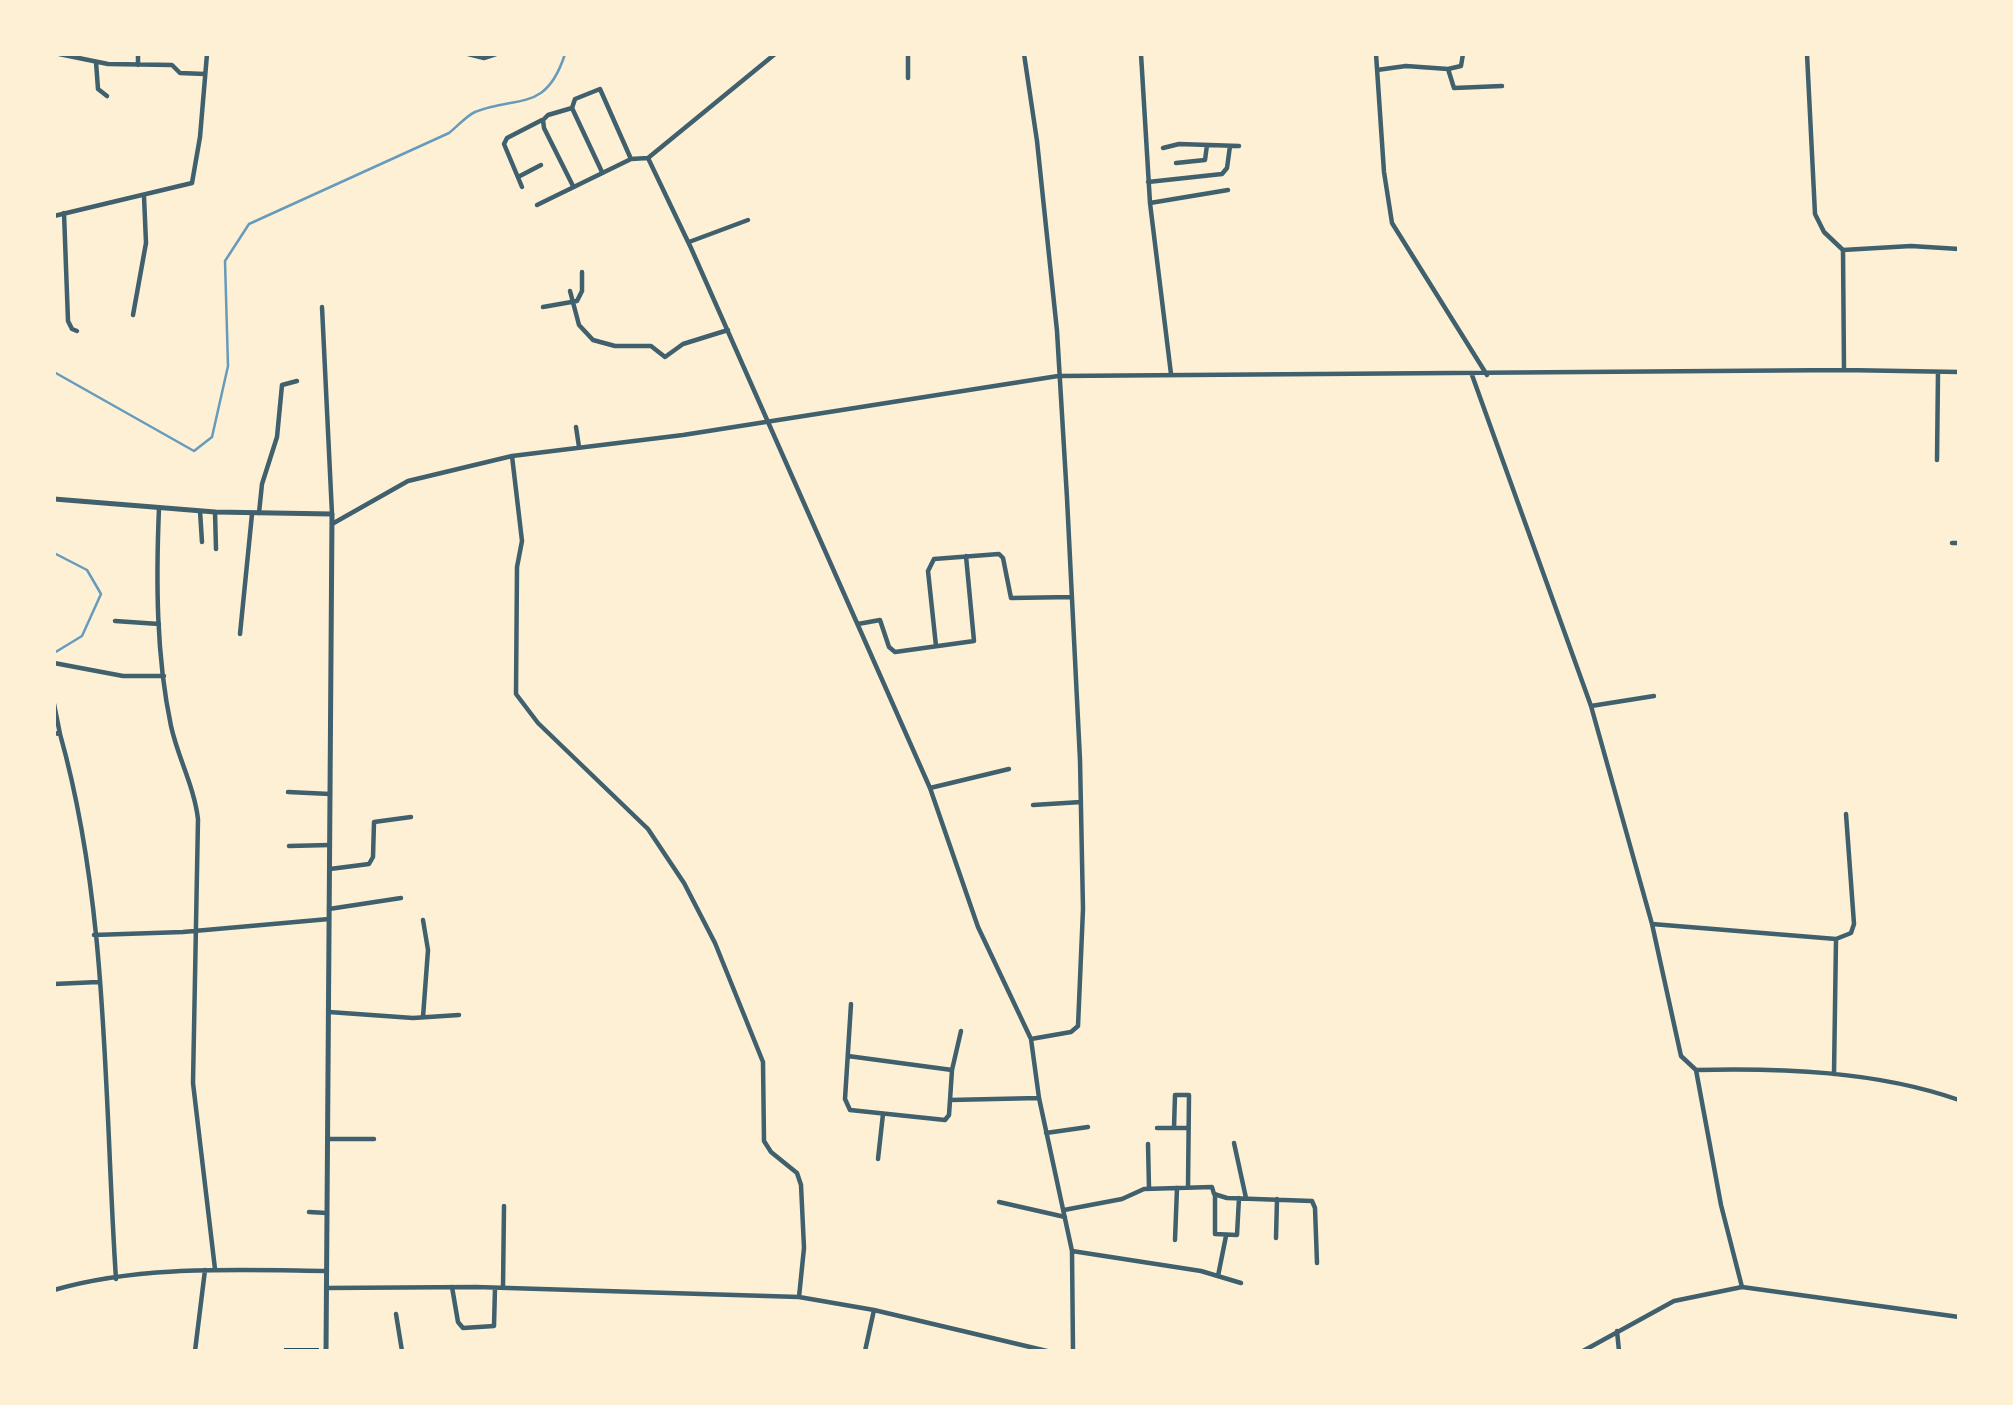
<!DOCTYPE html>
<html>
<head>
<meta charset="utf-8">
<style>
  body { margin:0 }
  #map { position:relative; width:2013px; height:1405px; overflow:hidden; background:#fdf0d5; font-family:"Fira Sans Condensed",sans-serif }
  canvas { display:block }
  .frame { position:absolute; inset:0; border:56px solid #fdf0d5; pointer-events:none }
</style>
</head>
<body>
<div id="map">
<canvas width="2013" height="1405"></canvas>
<div class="frame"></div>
</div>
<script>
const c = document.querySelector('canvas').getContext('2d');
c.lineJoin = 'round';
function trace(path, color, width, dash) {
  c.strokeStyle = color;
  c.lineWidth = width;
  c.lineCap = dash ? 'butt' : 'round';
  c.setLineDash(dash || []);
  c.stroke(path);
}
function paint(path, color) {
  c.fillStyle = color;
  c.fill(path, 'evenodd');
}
const stream = new Path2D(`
  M54 372 194 451 212 437 228 366 225 261 249 224 449 133C457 127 466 116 475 112 518 95 546 113 565 54
  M54 553 87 570 101 594 82 636 54 653`);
const building = new Path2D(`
  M284 1348H319L318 1351H284Z`);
const minor = new Path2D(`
  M59 54 108 64 172 65 180 73 205 74
  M138 54V65
  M468 54 484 58 496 54
  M1024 54 1037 141 1057 331 1067 498 1080 760 1083 909 1078 1026 1071 1032 1031 1039 1039 1098 1072 1251 1073 1351
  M1141 54 1150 203 1171 374
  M1376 54 1384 172 1392 223 1487 375
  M1807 54 1815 214 1824 232 1843 250 1844 370
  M96 62 98 89 107 96
  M1448 69 1461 66 1463 54
  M1377 70 1406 66 1448 69 1454 88 1502 86
  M908 78V54
  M572 108 575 99 600 89 631 159
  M1163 148 1179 144 1239 146
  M648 158 691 248 930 788 978 927 1031 1039
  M1176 163 1205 160 1207 145
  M518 177 541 165
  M1148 182 1222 174 1227 168 1230 146
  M573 186 544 128 543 120 548 115 572 108 602 172
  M522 187 504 144 507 138 542 120
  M1150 203 1228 190
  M537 205 631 159 648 158 775 54
  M64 213 68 321 72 329 77 331
  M54 216 192 183 200 137 207 54
  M689 242 748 220
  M1843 250 1911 246 1959 249
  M570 291 579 325 593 340 615 346H651L665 357 683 344 728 330
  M322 307 332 514
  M543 307 577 301 582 291V272
  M133 315 146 243 144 196
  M1472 375 1591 706 1652 924 1681 1056 1696 1070 1721 1205 1742 1287 1674 1301 1583 1351
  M576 427 579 447
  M512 456 522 541 517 567 516 694 538 723 648 829 684 883 715 943 763 1062 764 1141 771 1152 797 1173 801 1185 804 1248 799 1297
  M1937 460 1938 372
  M159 508C156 580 156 655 171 726 178 758 194 786 198 819L193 1083 215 1269
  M200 511 202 542
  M215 512 216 549
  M259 513 262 484 277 437 282 385 297 381
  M332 524 408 481 512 456 683 435 1058 376 1844 370 1959 372
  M1952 543H1959
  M115 621 159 624
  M858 624 880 620 889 647 895 652 974 641 966 556
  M240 634 252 514
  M936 646 928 571 934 559 999 554 1003 558 1011 598 1072 597
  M54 663 123 676H164
  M54 704 60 734
  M1591 706 1654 696
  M54 733 60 734C109 908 104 1099 116 1279
  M930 788 1009 769
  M288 792 330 794
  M1033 805 1081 802
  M289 846 330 845
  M330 869 369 864 373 857 374 822 411 817
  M329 909 401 898
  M1652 924 1836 939 1851 933 1854 924 1846 814
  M94 935 183 932 329 919
  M54 984 98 982
  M851 1004 845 1099 850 1110 945 1120 949 1115 952 1070 961 1031
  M329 1012 413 1018 459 1015
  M423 1017 428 950 423 920
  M848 1056 952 1070
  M1696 1070C1783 1068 1876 1071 1959 1100
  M1834 1074 1836 939
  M950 1100 1039 1098
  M1157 1128H1174L1175 1095H1189L1188 1187
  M1174 1128H1188
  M1046 1133 1088 1127
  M328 1139H374
  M1234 1143 1246 1198
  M1148 1144 1149 1188
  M878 1159 883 1114
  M1215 1194V1234L1237 1235 1239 1198
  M999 1202 1065 1217
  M1064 1210 1122 1199 1144 1189 1212 1187 1214 1194 1227 1198 1312 1201 1315 1208 1317 1263
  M309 1212 327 1213
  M1276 1238 1277 1199
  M1175 1240 1177 1188
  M1072 1251 1201 1271 1241 1283
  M1218 1276 1226 1236
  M452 1287 458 1322 463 1328 494 1326 495 1288
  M1742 1287 1959 1317
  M326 1288 476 1287 799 1297 874 1310 1047 1351
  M503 1288 504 1206
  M54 1290C139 1265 239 1270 327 1271
  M396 1314 402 1351
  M1617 1331 1619 1351
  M195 1351 205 1270
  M865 1351 874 1310`);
const tertiary = new Path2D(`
  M54 499 215 512 332 514 326 1351`);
trace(stream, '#669bbc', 2.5);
paint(building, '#264d5e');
trace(minor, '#3f606c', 4.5);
trace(tertiary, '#3f606c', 5);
</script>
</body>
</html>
